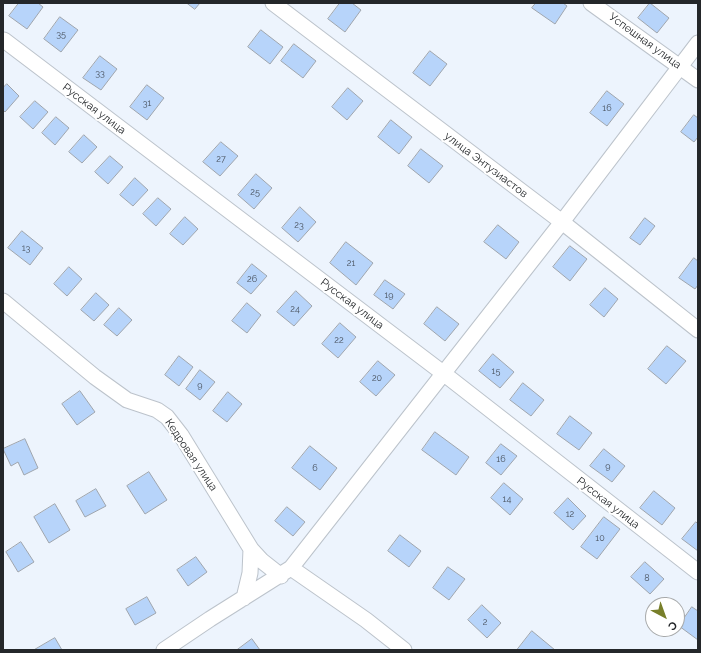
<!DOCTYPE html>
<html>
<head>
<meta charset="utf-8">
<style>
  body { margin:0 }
  #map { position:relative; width:701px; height:653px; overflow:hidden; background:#edf4fd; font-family:Raleway,sans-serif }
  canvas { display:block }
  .frame { position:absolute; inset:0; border:4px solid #24272a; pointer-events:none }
  .north { position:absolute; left:645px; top:597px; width:40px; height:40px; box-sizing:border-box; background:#fff; border:1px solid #a7a9aa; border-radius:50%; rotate:139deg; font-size:11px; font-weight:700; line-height:16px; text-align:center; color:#24272a }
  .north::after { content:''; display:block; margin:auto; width:14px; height:18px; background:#787f2a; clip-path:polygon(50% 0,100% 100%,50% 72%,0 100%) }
</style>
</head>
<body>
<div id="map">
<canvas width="701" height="653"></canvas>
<div class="frame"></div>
<div class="north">С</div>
</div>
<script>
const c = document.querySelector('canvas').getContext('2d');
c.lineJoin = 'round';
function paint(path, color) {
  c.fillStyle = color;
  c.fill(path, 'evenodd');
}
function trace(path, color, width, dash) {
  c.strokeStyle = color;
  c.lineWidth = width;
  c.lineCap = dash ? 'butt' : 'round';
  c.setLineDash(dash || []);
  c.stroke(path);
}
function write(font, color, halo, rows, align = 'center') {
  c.font = font + ' Raleway,sans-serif';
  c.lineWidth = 4;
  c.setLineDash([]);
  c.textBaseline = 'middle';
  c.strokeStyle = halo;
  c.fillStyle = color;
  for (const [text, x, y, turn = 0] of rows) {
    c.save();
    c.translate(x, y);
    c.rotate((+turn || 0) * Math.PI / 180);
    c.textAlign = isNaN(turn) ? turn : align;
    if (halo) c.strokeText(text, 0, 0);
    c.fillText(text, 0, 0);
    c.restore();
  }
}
const building = new Path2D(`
  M19 3H38L43 7 27 29 9 16Z
  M187 3H200L195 9Z
  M340 3H352L361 10 345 32 328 19Z
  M536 3H563L567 6 555 24 532 8Z
  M650 3 669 18 657 33 638 18Z
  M60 17 78 30 61 52 44 39Z
  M261 30 283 47 270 64 248 47Z
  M294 44 316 61 303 78 281 61Z
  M430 51 447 64 430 86 413 73Z
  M100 56 117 69 101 90 83 78Z
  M7 84 19 96 5 112 3 110V88Z
  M147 85 164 98 147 120 130 107Z
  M348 88 363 101 347 120 332 107Z
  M607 91 624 104 607 126 590 113Z
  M35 101 48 112 33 129 20 117Z
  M694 115 698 118V137L694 142 681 132Z
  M56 117 69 128 55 145 42 133Z
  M391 120 412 137 399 154 378 137Z
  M84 135 97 147 82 163 69 152Z
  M221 142 238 156 220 176 203 162Z
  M421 149 443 166 429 183 408 166Z
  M110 156 123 167 108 184 95 172Z
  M256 174 272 188 254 209 238 195Z
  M135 178 148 190 133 206 120 195Z
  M158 198 171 209 156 226 143 214Z
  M300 207 316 222 298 242 282 228Z
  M185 217 198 229 183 245 170 234Z
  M645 218 655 226 640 245 630 238Z
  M498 225 519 242 506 259 484 242Z
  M22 231 43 248 30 265 8 248Z
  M346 242 373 263 356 285 330 263Z
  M570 246 587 259 570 281 553 267Z
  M694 258 698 261V285L695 289 679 278Z
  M252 264 267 276 251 294 237 283Z
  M69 267 82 279 67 296 54 284Z
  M385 280 405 294 393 309 374 295Z
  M605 288 618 299 604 317 590 305Z
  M296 291 312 306 294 326 277 312Z
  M96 293 109 305 94 321 81 310Z
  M247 303 261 315 247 333 232 321Z
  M437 307 459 324 445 341 424 324Z
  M119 308 132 320 117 336 104 325Z
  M340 323 356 337 338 358 322 344Z
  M667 346 686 361 666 384 648 369Z
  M493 354 514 372 500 388 479 371Z
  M179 356 193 367 179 386 165 375Z
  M378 361 395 375 376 396 360 382Z
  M200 370 215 382 200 400 186 389Z
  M523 383 544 400 531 416 510 400Z
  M80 391 95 412 77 425 62 404Z
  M228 392 242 404 227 422 213 411Z
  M570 416 592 433 579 450 557 434Z
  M435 432 469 457 456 475 422 450Z
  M25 439 38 468 24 475 18 462 11 466 3 449Z
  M501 444 517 456 501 475 486 463Z
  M310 446 337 468 320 490 292 468Z
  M604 449 625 466 612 482 590 466Z
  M149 472 167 500 145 514 127 486Z
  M504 483 523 499 510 515 491 498Z
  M96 489 106 506 85 517 76 501Z
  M654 491 675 508 662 525 640 508Z
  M568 498 586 516 573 530 554 513Z
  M55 504 70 530 49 543 34 517Z
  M287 507 305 522 293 536 275 521Z
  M604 517 620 529 597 559 581 547Z
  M696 522 698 524V551L682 539Z
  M400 535 421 551 409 567 388 551Z
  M21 542 34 562 18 572 6 552Z
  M196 557 207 572 188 586 177 570Z
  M645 562 664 579 650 594 631 577Z
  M448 567 465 579 449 600 433 588Z
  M147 597 156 613 135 625 126 609Z
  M482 605 501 623 487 638 468 620Z
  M692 607 698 611V640L679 626Z
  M532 631 555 650H517Z
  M55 638 62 650H34Z
  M252 639 260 650H237Z`);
const minor = new Path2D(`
  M273 3 562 222 698 330
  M591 3 698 80
  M4 40 443 373 698 572
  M3 301 95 377 127 400 157 410 167 417 181 435 251 549 262 561 281 576
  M291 568 562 222 698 43
  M244 598 250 573 251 549
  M164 650 210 619 291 568 366 620 404 650`);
const numberNames = [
  ["35",61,34],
  ["33",100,73],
  ["31",147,103],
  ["16",607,108],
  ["27",221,159],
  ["25",255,192],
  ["23",299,225],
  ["13",26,248],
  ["21",351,263],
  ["26",252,279],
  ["19",389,295],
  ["24",295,309],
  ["22",339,340],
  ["15",496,371],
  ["20",377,378],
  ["9",200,385],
  ["16",501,459],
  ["9",608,466],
  ["6",315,468],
  ["14",507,499],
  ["12",570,514],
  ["10",600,538],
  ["8",647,578],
  ["2",485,622]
];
const streetNames = [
  ["Успешная улица",645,41,36],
  ["Русская улица",94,109,37],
  ["улица Энтузиастов",486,165,37],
  ["Русская улица",352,304,37],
  ["Кедровая улица",191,455,56],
  ["Русская улица",608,503,38]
];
paint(building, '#b7d4fa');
trace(building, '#9fa5ad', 1);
trace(minor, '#bcc3cb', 17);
trace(minor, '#fff', 15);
write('9px', '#49525e', null, numberNames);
write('11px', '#24272a', '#fff', streetNames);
</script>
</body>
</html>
